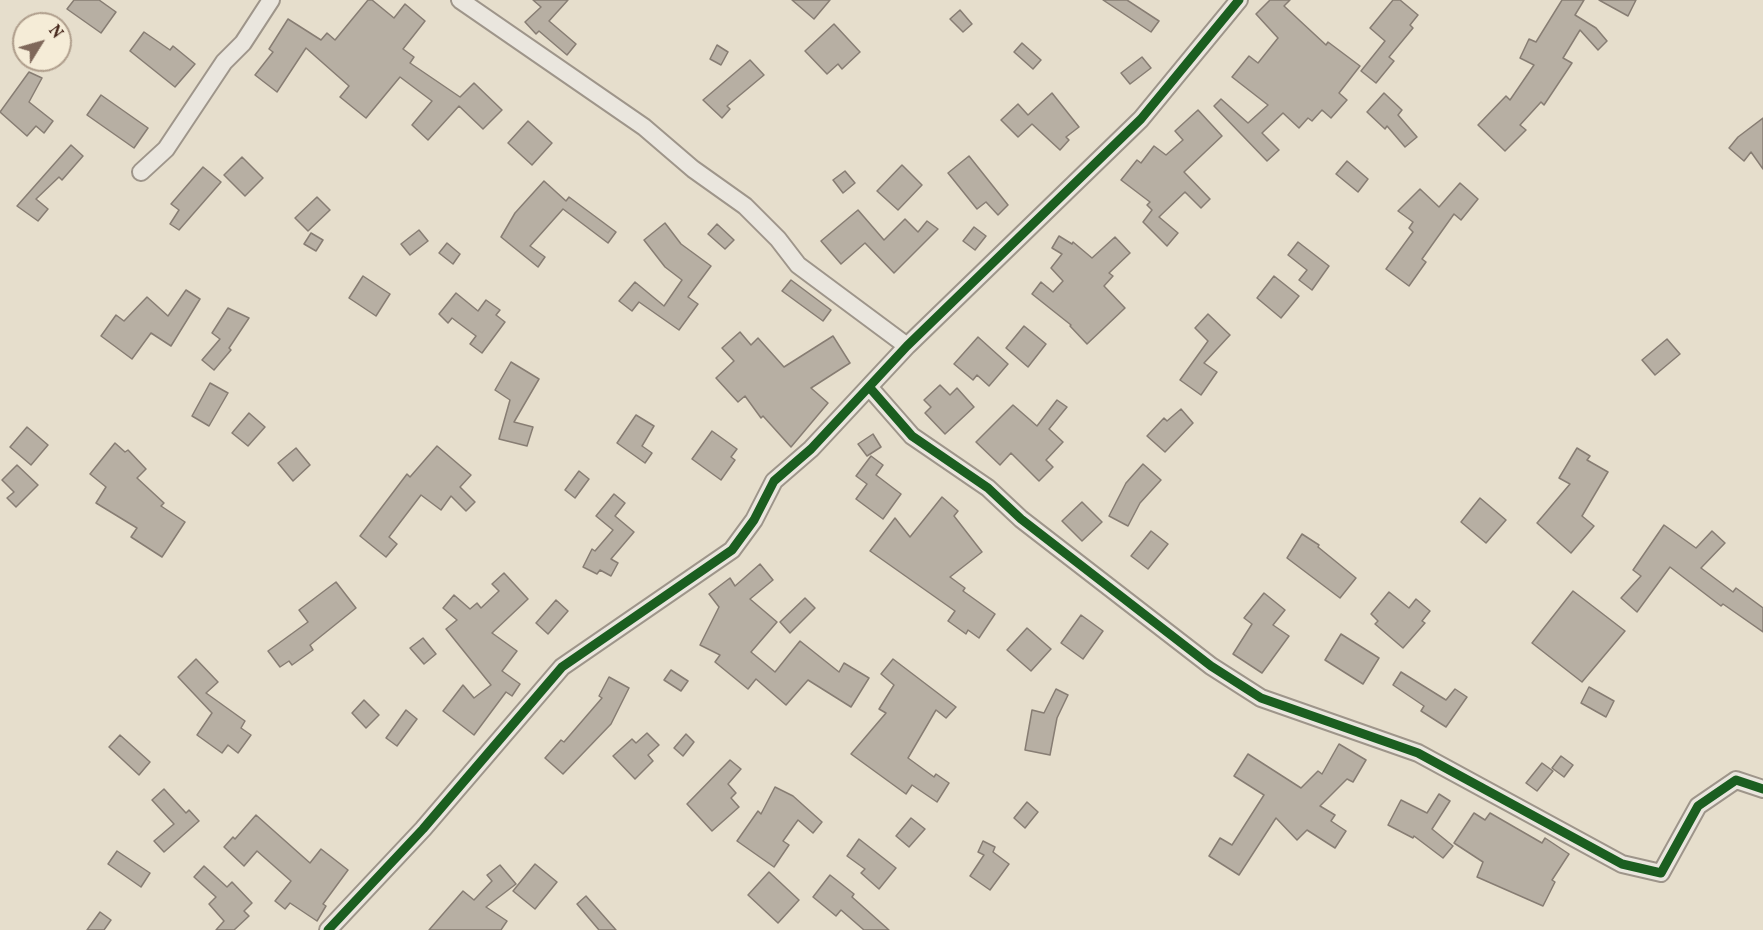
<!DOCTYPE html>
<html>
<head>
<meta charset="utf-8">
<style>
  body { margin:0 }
  #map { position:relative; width:1763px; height:930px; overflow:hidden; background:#e6decc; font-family:Vollkorn,serif }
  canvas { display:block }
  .north { position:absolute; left:12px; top:12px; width:60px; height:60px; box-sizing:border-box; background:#f5ecd7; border:2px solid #af9e8c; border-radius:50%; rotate:53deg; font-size:16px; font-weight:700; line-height:24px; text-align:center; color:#47281c }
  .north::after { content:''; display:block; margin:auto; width:21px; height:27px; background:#7f685a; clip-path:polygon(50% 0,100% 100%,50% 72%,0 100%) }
</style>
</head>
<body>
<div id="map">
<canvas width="1763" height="930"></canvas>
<div class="north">N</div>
</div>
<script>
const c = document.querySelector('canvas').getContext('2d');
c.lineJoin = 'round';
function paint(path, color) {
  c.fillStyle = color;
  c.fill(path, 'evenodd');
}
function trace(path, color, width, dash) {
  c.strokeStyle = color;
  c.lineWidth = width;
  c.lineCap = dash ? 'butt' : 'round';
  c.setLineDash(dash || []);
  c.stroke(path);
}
const building = new Path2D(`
  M74 0H99L116 12 101 33 67 9Z
  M368 0H372L394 18 405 4 425 21 403 49 414 57 410 63 460 97 474 83 502 110 483 129 459 106 428 140 412 125 432 101 400 77 366 118 340 97 349 86 306 48 277 92 255 75 273 52 269 49 288 19 321 40 327 33 335 40Z
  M533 0H568L549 21 576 44 567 55 539 31 536 34 525 22 541 7Z
  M792 0H830L814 19Z
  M1103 0H1127L1159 21 1151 32Z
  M1270 0H1290L1284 6 1326 45 1328 42 1360 66 1339 93 1347 100 1331 118 1322 110 1312 121 1308 118 1299 128 1283 113 1262 133 1279 150 1267 161 1214 106 1221 99 1248 123 1268 105 1232 77 1249 56 1258 63 1278 38 1256 14Z
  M1393 0H1400L1418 15 1410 25 1413 28 1389 57 1394 61 1376 83 1361 71 1385 41 1370 28Z
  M1562 0H1584L1575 15 1596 28 1607 41 1598 50 1580 30 1563 58 1572 63 1544 105 1541 102 1520 125 1526 130 1505 151 1478 125 1506 96 1510 100 1534 65 1520 58 1529 39 1536 42Z
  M1599 0H1636L1628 16Z
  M960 10 972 24 963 32 950 19Z
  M834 24 860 52 842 69 838 64 827 74 805 51Z
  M144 32 170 50 173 46 195 64 175 87 130 51Z
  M1022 43 1041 60 1033 69 1014 52Z
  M717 45 728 52 721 65 710 59Z
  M1142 57 1151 68 1130 84 1121 73Z
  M750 60 764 75 727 106 730 109 722 118 703 100Z
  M29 72 42 78 29 102 53 121 44 133 36 126 27 136 0 112Z
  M1052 93 1079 127 1066 137 1069 140 1060 150 1032 124 1018 137 1001 120 1018 104 1028 115Z
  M1384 93 1402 110 1398 115 1417 137 1405 147 1387 126 1385 129 1367 112Z
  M101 95 148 128 134 148 87 115Z
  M1198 110 1222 136 1184 172 1210 199 1201 208 1185 192 1159 217 1178 233 1167 246 1143 222 1152 210 1147 205 1150 202 1121 180 1137 160 1141 163 1154 146 1166 155 1183 140 1175 131Z
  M1763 118V169L1751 152 1744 161 1729 148 1738 137Z
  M528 121 552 143 532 165 508 143Z
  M71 145 83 156 62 180 59 177 36 199 48 209 38 221 17 206Z
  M969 156 1008 205 998 215 986 202 977 209 948 173Z
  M242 157 263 178 245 196 224 175Z
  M1347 161 1368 179 1358 192 1336 174Z
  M902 165 922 185 898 210 877 191Z
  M203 167 221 182 179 230 170 224 179 210 171 204Z
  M845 171 855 183 843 193 833 180Z
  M544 181 566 201 569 197 616 232 608 243 563 209 530 246 545 257 538 267 501 237 515 213Z
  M1460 183 1478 199 1461 220 1454 214 1422 259 1426 262 1409 286 1386 269 1413 232 1409 228 1413 222 1398 211 1420 189 1439 207Z
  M317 197 330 210 308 231 295 218Z
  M858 210 884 240 905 219 918 232 927 221 938 229 894 273 865 243 841 264 821 241Z
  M665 223 681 244 711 266 688 297 698 304 679 330 639 302 632 311 619 301 635 282 664 306 682 280 665 267 644 240Z
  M717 224 734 240 725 249 708 234Z
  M974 227 986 236 975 250 963 241Z
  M419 230 428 241 410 255 401 244Z
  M311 233 323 240 316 251 304 244Z
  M1059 236 1072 244 1073 242 1092 258 1115 237 1130 253 1109 273 1113 276 1104 286 1125 308 1087 344 1070 326 1071 325 1032 294 1041 282 1053 292 1063 281 1051 268 1062 254 1052 248Z
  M1298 242 1329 266 1312 290 1299 280 1307 270 1288 255Z
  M447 243 460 254 453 264 439 253Z
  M363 276 390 294 376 316 349 298Z
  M1274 276 1299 296 1281 318 1257 298Z
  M791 280 831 310 823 321 782 291Z
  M186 290 200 299 171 346 151 333 132 359 101 336 116 315 124 321 147 297 168 316Z
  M456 293 478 311 486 300 500 310 496 315 505 322 482 353 470 344 476 336 452 318 448 323 439 314Z
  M228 308 249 318 229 348 231 350 214 370 202 360 220 339 212 333Z
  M1208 314 1230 335 1204 363 1217 372 1201 395 1180 380 1208 341 1195 328Z
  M1024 326 1046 344 1028 367 1006 348Z
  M740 332 751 345 758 338 784 367 833 336 850 363 811 388 828 403 791 447 763 416 761 418 745 396 738 402 716 378 734 361 722 348Z
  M978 337 1008 364 989 386 977 375 973 380 954 364Z
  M1667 339 1680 354 1655 375 1642 360Z
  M511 362 539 379 514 422 533 427 527 446 499 439 510 400 495 390Z
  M210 383 228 393 209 426 192 416Z
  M940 385 950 395 957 388 974 407 945 434 925 413 931 407 924 400Z
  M1057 400 1067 407 1049 429 1063 442 1046 460 1053 467 1039 481 1011 453 1000 465 976 442 1013 405 1037 426Z
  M1181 409 1193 423 1165 452 1147 436 1164 418 1167 421Z
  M249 413 265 427 248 446 232 433Z
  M636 415 654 426 642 446 652 453 645 463 617 443Z
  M27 427 48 445 31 465 10 447Z
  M712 431 737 449 731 457 735 460 721 480 692 459Z
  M873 434 881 447 867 456 858 444Z
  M115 443 125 452 128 450 146 469 137 478 164 503 161 506 185 522 162 557 131 537 137 528 96 503 106 487 90 474Z
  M437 446 471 475 460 487 475 502 466 511 451 496 441 510 421 495 389 537 397 544 386 557 360 536 407 474 410 477Z
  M296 448 310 465 293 481 278 463Z
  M1577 448 1590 456 1587 460 1608 472 1582 516 1594 526 1571 553 1537 523 1570 484 1559 478Z
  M871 456 883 465 876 475 901 494 883 519 856 499 867 484 856 476Z
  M1143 464 1161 480 1140 503 1128 526 1109 516 1126 483Z
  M17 465 38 485 16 507 7 498 14 492 2 480Z
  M579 471 589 479 575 498 565 490Z
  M614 494 625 503 615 516 634 532 611 559 618 563 611 576 600 570 597 574 583 567 592 549 595 551 613 530 596 516Z
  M942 497 958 511 954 516 982 552 950 577 965 588 963 591 995 614 979 638 968 630 966 634 948 621 955 611 870 551 895 518 910 537Z
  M1480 498 1506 520 1486 543 1461 522Z
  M1082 502 1102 522 1082 541 1062 521Z
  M1664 525 1696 548 1712 531 1725 543 1701 568 1733 592 1736 588 1763 608V632L1723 604 1721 606 1670 567 1637 612 1621 598 1641 576 1633 570Z
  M1151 531 1168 544 1148 569 1131 556Z
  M1302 534 1319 545 1318 547 1356 578 1340 598 1287 558Z
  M760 564 773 580 750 599 777 622 751 652 775 672 800 641 839 672 844 663 869 678 851 707 808 680 786 705 756 679 748 689 715 662 720 655 700 645 719 607 709 594 730 578 735 586Z
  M504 573 528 599 492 633 517 651 502 671 520 684 512 696 506 692 474 735 443 711 463 685 474 698 491 685 446 629 457 620 443 608 454 595 470 609 477 603 481 608 499 591 492 584Z
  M336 582 356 608 310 645 313 650 292 665 289 661 280 667 268 651 308 622 299 610Z
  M1573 591 1625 631 1582 682 1532 643Z
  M1389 592 1409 608 1416 599 1430 611 1422 621 1425 623 1403 648 1375 624 1378 621 1371 614Z
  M1264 593 1285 610 1273 625 1289 636 1262 673 1233 654 1252 624 1244 618Z
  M805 598 815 608 790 633 780 622Z
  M556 600 568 611 548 634 536 623Z
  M1081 615 1103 631 1083 659 1061 643Z
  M1027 628 1051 649 1031 671 1007 650Z
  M1341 634 1379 658 1363 684 1325 660Z
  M423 638 436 654 424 664 410 648Z
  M196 659 218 682 206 693 245 721 241 728 251 735 238 753 228 745 222 753 197 735 212 713 178 677Z
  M893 659 956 707 946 718 936 710 908 758 934 777 936 774 949 783 937 802 912 785 906 794 851 754 886 713 879 709 894 685 881 674Z
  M671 670 688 681 681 691 664 680Z
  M1401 672 1446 700 1455 689 1467 697 1446 727 1421 711 1424 706 1393 685Z
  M609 677 629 688 611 724 563 774 545 758 561 740 564 742 602 698 599 696Z
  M1589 687 1614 701 1606 717 1581 703Z
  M1056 689 1068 695 1057 718 1050 755 1025 750 1032 710 1044 713Z
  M364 700 379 715 366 728 352 713Z
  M406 710 417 719 397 746 386 738Z
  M647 733 659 745 648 755 653 761 635 779 613 756 632 739 636 743Z
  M686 734 694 742 683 756 674 748Z
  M120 735 150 762 139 775 109 747Z
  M1339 744 1366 760 1353 782 1347 779 1320 806 1335 815 1331 821 1346 831 1335 848 1307 830 1297 840 1276 818 1239 875 1209 856 1220 838 1232 845 1264 795 1234 776 1248 754 1301 788 1318 771 1322 774Z
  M1561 756 1573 765 1564 777 1552 768Z
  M730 760 741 769 728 784 736 793 731 798 739 807 712 831 687 804Z
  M1542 763 1553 771 1537 791 1526 783Z
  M775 787 793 796 822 822 813 833 798 820 783 841 789 845 774 867 737 841 758 811 761 814Z
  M164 789 186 813 189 810 199 821 164 852 154 841 174 824 152 800Z
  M1439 794 1450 801 1432 829 1453 846 1443 858 1414 836 1413 838 1388 825 1401 800 1427 813Z
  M1027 802 1038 812 1025 828 1014 818Z
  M1474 813 1485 820 1490 813 1542 843 1545 838 1569 854 1552 880 1555 882 1543 906 1477 877 1483 862 1454 843Z
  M256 815 310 863 321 849 348 870 323 904 326 906 317 921 290 903 285 909 275 901 291 881 257 851 244 866 224 847 233 837 235 839Z
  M911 818 925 829 909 847 896 836Z
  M859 839 896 868 879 889 861 873 865 869 847 856Z
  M983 841 995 847 993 852 1009 864 990 890 970 876 984 855 978 852Z
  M117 851 150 873 141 887 108 864Z
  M535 864 557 882 535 909 513 891Z
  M500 865 516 884 486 907 507 921 501 930H429L463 891 474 900 492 881 487 875Z
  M204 866 227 887 232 882 252 903 244 911 249 916 234 930H216L224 921 209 904 216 897 194 877Z
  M769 872 799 900 778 923 748 895Z
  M830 875 854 894 852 897 889 930H864L841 910 836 916 813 897Z
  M586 896 616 930H599L577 904Z
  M100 912 111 920 104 930H87Z`);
const minor = new Path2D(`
  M460 0 644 127 693 169 745 206 778 239 798 265 907 346
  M141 172 166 149 224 62 243 43 271 0
  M870 388 912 436 988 488 1021 519 1211 666 1261 698 1418 753 1622 864 1661 873 1698 806 1736 780 1763 789
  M328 930 423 829 562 667 732 550 754 520 774 481 811 449 907 346 1141 119 1239 0`);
const cycleway = new Path2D(`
  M870 388 912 436 988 488 1021 519 1211 666 1261 698 1418 753 1622 864 1661 873 1698 806 1736 780 1763 789
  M328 930 423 829 562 667 732 550 754 520 774 481 811 449 907 346 1141 119 1239 0`);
paint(building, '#b7afa3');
trace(building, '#877d73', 1.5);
trace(minor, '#9e958a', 20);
trace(minor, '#eae6de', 16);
trace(cycleway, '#1b5e20', 9);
</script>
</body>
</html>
